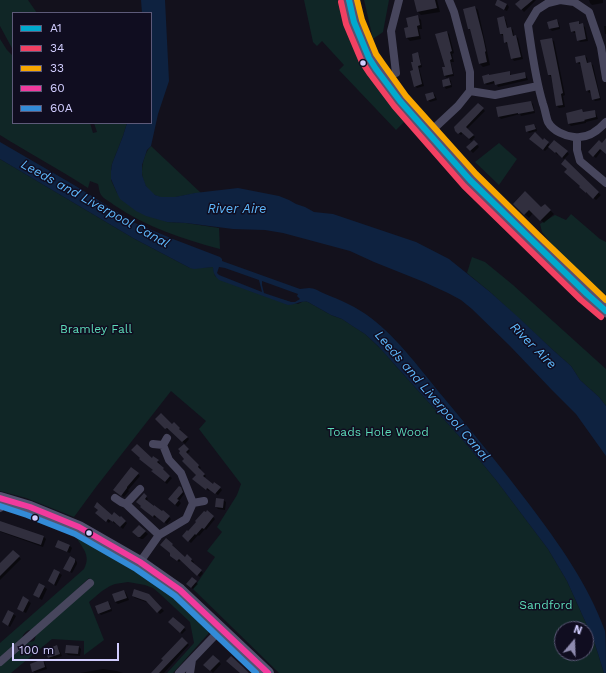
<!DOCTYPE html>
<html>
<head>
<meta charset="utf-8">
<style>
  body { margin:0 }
  #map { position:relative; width:606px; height:673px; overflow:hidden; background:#13111c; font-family:"Work Sans",sans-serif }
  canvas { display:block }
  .legend { position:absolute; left:12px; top:12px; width:140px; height:112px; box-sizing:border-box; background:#100d20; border:1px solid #5d5a79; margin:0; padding:5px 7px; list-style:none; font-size:12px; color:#d1cdfe }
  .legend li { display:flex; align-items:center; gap:8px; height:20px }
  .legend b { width:20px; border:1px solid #5d5a79 }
  .north { position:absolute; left:554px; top:621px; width:40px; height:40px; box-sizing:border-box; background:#100d20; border:1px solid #5d5a79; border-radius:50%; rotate:19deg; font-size:11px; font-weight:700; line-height:16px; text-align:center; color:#d1cdfe }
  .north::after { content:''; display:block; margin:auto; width:14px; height:18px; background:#8e8baf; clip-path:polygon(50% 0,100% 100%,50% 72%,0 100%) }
  .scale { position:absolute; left:12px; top:643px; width:107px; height:18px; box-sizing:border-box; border:2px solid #d1cdfe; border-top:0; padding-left:5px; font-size:12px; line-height:14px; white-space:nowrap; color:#d1cdfe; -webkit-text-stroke:3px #100d20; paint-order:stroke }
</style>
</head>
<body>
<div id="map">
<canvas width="606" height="673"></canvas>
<ul class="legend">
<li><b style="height:5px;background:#00a9ce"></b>A1</li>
<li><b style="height:5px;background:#f24062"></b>34</li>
<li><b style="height:5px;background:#f7a600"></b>33</li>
<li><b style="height:5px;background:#f13a9d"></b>60</li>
<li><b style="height:5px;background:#338bd7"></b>60A</li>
</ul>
<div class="north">N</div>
<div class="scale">100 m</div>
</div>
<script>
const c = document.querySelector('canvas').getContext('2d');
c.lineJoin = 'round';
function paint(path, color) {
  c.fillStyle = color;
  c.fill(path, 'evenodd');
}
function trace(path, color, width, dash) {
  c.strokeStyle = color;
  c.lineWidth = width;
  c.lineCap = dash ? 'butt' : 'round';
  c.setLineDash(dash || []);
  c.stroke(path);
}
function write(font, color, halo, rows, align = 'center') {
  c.font = font + ' "Work Sans",sans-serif';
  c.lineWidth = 3;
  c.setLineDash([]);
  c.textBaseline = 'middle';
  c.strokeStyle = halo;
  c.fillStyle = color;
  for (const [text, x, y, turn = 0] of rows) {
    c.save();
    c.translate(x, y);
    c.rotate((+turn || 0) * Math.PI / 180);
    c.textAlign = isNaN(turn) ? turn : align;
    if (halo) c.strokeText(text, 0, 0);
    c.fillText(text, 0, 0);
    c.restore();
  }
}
const green = new Path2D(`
  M0 0H28L37 13H13V50L0 26Z
  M304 0H340L347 31 360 58 382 91 405 121 396 130 339 70 344 65 322 41 317 46 313 42Z
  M364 0H389L383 32 373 39Z
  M0 39 7 50 13 56V123H90L93 133 97 132 94 123H127L123 136 112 164 111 171V180L117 193 167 222 186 223 219 228 220 249C183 239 146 227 114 205 111 202 104 199 102 196 99 193 99 187 98 184L90 181 88 188C59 169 29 153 0 135Z
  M499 143 517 159 499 185 475 162Z
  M151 146 201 193C188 193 167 202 155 195 152 194 150 191 148 189 144 184 142 178 142 172 142 163 145 152 151 146Z
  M0 159 133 238 190 268 213 267 215 276 243 288 298 304 304 301 308 302 331 315 342 319 365 334 382 350 395 365 468 446 496 480 548 549 567 581 594 641 604 673H279L193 589 215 557 207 551 222 532 217 527 237 495 241 484 199 429 206 421 171 391 96 487 74 517 26 498 0 491ZM562 629H586V653H562Z
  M571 214 600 239 606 242V295L558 252 542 232 540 224 555 215 566 220Z
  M472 257 485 262 513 285 606 369V406L599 397 580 380 571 366 554 351 490 292 467 273Z
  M77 535 95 544 126 562 174 595 206 624 209 631 208 634 173 673H167L194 643 190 622 159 593 153 588 145 585 128 582 115 584 110 586 102 591 89 602 104 640 84 655V641L52 639 11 673H0V666L26 643 34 641 35 639 36 634 94 583 89 578 32 631 29 630C25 632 23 634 22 639L0 658V643L84 569C91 555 83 549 76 537Z`);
const water = new Path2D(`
  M141 0H165L169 81 158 114 151 146 147 150 142 165V175L146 186 155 195 161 197H175L195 193 238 188 279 196 289 200 296 204 305 207 314 212 333 214 416 242 449 259 490 292 518 317 554 351 571 366 580 380 599 397 606 406V456L576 414 551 389 510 346 472 309 461 300 448 293 424 282 374 262 350 251 283 233 265 230 233 229 186 223 167 222 146 216 136 211 120 199 117 193 111 179V171L112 164 123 136 127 123H151V13H142Z
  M0 142 74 185 135 223 173 239 220 257 222 259V261L300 289C303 289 306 288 309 288 314 288 319 291 323 293 340 300 357 307 371 318 398 338 423 373 444 398 473 433 502 468 529 504 559 544 588 584 605 631 606 639 606 663 606 673H604L594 641 567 581 548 549 496 480 468 446 378 346 365 334 354 327 342 319 331 315 308 302C301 300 296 305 288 305L219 280C215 276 213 273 213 267L194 269 190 268 133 238 0 159ZM219 267 225 268 259 280 262 292 219 275 217 273ZM262 281 298 294 297 296 300 299 295 302H291L264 293 262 285Z`);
const shadow = new Path2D(`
  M415 0H437L440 12 421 15 418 12Z
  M522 0H536L524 12 517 4Z
  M589 0H603V3L592 5 590 3Z
  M507 4 509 7 507 11 498 7 496 5Z
  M475 7 478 10 490 65 483 67 480 64 472 31 469 29Z
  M417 16 421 20 422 29H419L421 39 410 41 407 38 409 28Z
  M504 18 506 20 508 29 511 28 513 30 514 36H516L518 38 523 59 514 61 512 58 509 44 508 45 505 42 503 36 501 34Z
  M557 20 559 23 560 29 552 31 550 29Z
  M578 22 585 27 588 41 580 42 578 40 576 33H574L572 31Z
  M604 26H606V34H605Z
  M447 32 449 34 454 53 452 54 454 62H451L454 76 447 77 451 81 452 87 446 89 444 86 448 79 444 75 446 67Z
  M551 39 554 41 565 95 563 96 565 107 559 108 557 106 551 77 549 75Z
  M417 53 419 55 422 67 419 68 424 86 417 88 415 86 414 71 415 63Z
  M585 56 587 58 588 64 590 63 593 65 601 100 595 101 593 99 592 92 589 93 587 90 581 64H579L577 62Z
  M509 72 512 76 524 73 526 75 528 80 498 87 496 83 487 85 484 83Z
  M433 93 435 95 437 100 430 102 428 100Z
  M531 102 533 104 535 113 521 116 520 114 501 119 499 117 497 108Z
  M478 104 485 111 467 129 475 137 471 141 463 133 461 135 455 130Z
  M582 110 584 113 594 111 596 113 598 119 586 122V123L571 126 569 124Z
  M534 125 536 127 537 131 529 133 527 131Z
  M530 139 543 141 544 140 551 146 567 152 569 154 564 159 558 153V155L549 147 545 151 536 144Z
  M606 140V153L602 150 596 158 589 152 602 144Z
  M474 141 479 147 473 153 467 147Z
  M565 161 601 195 596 200 589 194H588L583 189 581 186 568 169Z
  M514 204 541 208 545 205 554 214 544 223 533 213 529 218Z
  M156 419 172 425 174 423 189 439 185 444 169 429 168 430Z
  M184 445 190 451 187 454 201 468 199 470 206 476 204 478 213 485 220 488 222 490 218 495 210 489 209 491 199 484 197 475 186 459Z
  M154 457 160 463 159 465 165 471 164 472 172 478 167 484 155 474 152 459Z
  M132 468 140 476 128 490 129 491 124 497 117 492Z
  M179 487 183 490 184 494 179 501 181 503 178 507 171 501Z
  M144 495 148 499 146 501 162 513 163 511 171 519 167 524 157 516 155 518 148 513Z
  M223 500 226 502 225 510 218 509 216 507Z
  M99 510 112 516 120 518 121 517 127 523 123 529 116 523 115 524 111 520 109 523 97 513Z
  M208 512 215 519 206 530 205 529 199 536 198 535 191 543 183 536Z
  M1 522 44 537 46 539 43 547 1 532 0 531V526Z
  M139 526 148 534 143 539H141L134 532Z
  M166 540 174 547 173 548 185 558 187 556 194 562 193 563 203 573 200 577 181 560 179 562 171 555Z
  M59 541 70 546 72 548 70 553 59 549 57 547Z
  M13 551 21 559 0 580V564Z
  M75 560 77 562V564L72 573 65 569Z
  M54 570 62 575 56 586 49 581Z
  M192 579 198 584 193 589 188 584Z
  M39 584 47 589 42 600 34 595Z
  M124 591 126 593 129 600 118 604 115 602 113 595Z
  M148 595 164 611 160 614 149 603 135 598 133 596Z
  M23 598 31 603 26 613 18 609Z
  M108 602 110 604 112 611 101 615 99 613Z
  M8 611 16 616 10 627 4 622Z
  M173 618 186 630 182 634 169 622Z
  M182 638 189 645 164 673H152Z
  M57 647 59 649 62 656 51 660 49 658Z
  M79 647 81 649 80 656 68 655 66 653Z
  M213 656 221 664 213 673 205 665Z
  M42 660 45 663 47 669 35 673 33 671Z
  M103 669 117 671 123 673H80Z`);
const building = new Path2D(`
  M414 0H435L437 8 417 12Z
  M497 0H499L507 4 504 10 495 5Z
  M520 0H533L521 10 515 4Z
  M475 6 483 37 486 51 485 52 487 62 479 64 470 29H468L463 9Z
  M418 15 420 25 417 26 419 36 406 38 404 28 408 27 406 18Z
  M504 16 507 28 511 27 513 36 516 35 521 57 511 59 507 42 504 43 503 34H500L497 18Z
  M557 19 559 27 549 29 547 22Z
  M579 21V24L583 23 586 39 577 41 575 31 571 32 569 23Z
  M447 31 452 51 450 52 452 59 450 60 453 74 444 76 442 67H445L435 34Z
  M552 38 563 93 561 94 563 105 556 106 551 75H548L540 40Z
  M418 52 421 65 418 66 422 84 414 87 410 71 413 70 411 62H413L412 54Z
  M585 55 587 63 591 62 600 98 592 100 590 90 586 91 580 62 576 63 575 57Z
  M510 71V75L525 72 526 78 495 85 494 81 484 84 482 76 489 74V75Z
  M449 78 451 85 443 87 442 80Z
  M433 92 435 98 427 101 425 94Z
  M531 101 534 111 518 114V113L498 117 496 107Z
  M478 103 484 108 466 127 474 135 469 139 461 132 458 134 455 131 454 127Z
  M582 109 583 112 595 110 596 117 584 120 585 121 568 124 566 113Z
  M534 124 536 129 526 132 525 126Z
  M535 132 543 140 544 138 549 142 543 150 529 139Z
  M606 138V154L600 149 593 157 588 152 599 140 602 143Z
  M474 140 478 144 470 151 466 147Z
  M554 140 568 151 562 158 556 152 555 153 548 147Z
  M565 159 599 192 593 199 586 192V193L579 187 580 186 564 172 567 169 561 164Z
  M525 191 541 207 545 204 551 210 540 221 529 210 524 215 513 204Z
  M161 413 172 424 174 422 180 428 179 429 188 437 182 442 167 428 165 429 155 419Z
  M137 444 152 458 153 456 159 460 157 462 164 468 163 469 170 476 165 482 151 471 153 470 139 459 140 458 131 450Z
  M184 444 189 449 186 452 199 465 198 467 205 474 203 476 213 484 214 482 221 487 215 494 207 488 206 490 192 479 196 475 182 461 184 459 179 453 180 451 178 449Z
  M131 467 139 473 127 487V488L121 496 113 490Z
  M179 486 181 487 183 492 177 499 179 500 175 505 168 499Z
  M144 493 147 496 145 499 154 506V505L162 511 163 510 170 516 164 523 154 515 153 517 145 511 140 507 141 506 136 502Z
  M216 498 224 499 223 508 215 507Z
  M97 502 112 515 114 512 120 517 121 516 126 521 120 527 113 521V522L108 519 106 522 95 513 98 510 94 507Z
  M207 510 214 516 204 529 202 528 196 535 195 534 188 542 182 536 187 530 188 531 196 522 195 521 204 511 206 512Z
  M0 521 44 536 41 545 0 531Z
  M139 525 146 531 140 537H138L132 532Z
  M166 538 173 544 172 545 185 557 187 554 192 559 191 561 202 570 197 576 179 559 177 561 170 556V553L160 545Z
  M58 540 70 545 67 552 55 547Z
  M13 550 20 556 0 576V563Z
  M70 556 75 559V562L70 572 63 569Z
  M54 569 60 572 54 585 48 581Z
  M192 577 197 581 191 588 186 584Z
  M39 583 45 586 39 598 33 595Z
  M134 589 149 594 162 608 157 613 146 601 132 596Z
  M124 590 127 598 115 602 112 594Z
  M23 596 29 600 23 612 17 609Z
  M108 601 111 609 98 614 95 606Z
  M8 610 14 613 8 626 2 622Z
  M173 617 185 627 180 633 168 622Z
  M182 637 188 643 159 673H151L163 660 161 659Z
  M57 645 60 654 48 658 45 650Z
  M66 645 79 646 78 654 65 653Z
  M213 655 220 661 210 671 203 665Z
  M231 656 243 667 249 673H240L226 661Z
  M43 659 45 667 32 672 30 664Z`);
const minor = new Path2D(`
  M449 0 454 12 470 72V91
  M396 73 391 31 399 0
  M606 78 601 47 589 12 574 2 560 0 548 3 537 10 528 25C532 52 535 78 543 104 545 109 546 117 548 122 553 131 565 136 574 137 587 139 598 131 606 122
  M470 91 495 95 538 86
  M428 134 458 106 470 91
  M577 138V150L580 161 606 183
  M153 444 163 445 167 438
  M140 489 126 504 159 535
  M115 498 121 502 126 504
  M193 503 204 501
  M0 508 3 499
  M140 562 159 535 186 519 193 503 181 473 169 460 163 445
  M0 662 90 583
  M179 673 221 629
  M190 673 192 660`);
const secondary = new Path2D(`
  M0 498 30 507 79 527 140 562 180 590 268 673`);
const primary = new Path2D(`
  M349 0 354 22 369 58 376 69 400 101 470 180 532 241 587 294 606 311`);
const bus1 = new Path2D(`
  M349 0 354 22 369 58 376 69 400 101 470 180 587 294 606 311`);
const bus2 = new Path2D(`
  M341 2 346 24 362 62 370 74 394 106 464 186 581 300 601 317`);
const bus3 = new Path2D(`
  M357 0 362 20 376 54 383 64 406 96 476 174 538 235 606 300`);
const bus4 = new Path2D(`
  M0 498 30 507 79 527 140 562 180 590 268 673`);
const bus5 = new Path2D(`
  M0 506 27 515 75 534 136 569 175 596 256 673`);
const markers = [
  [363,63,3.5,"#d1cdfe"],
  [35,518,3.5,"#d1cdfe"],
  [89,533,3.5,"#d1cdfe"]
];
const parkNames = [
  ["Bramley Fall",96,329],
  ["Toads Hole Wood",378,432],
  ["Sandford",546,605]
];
const waterNames = [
  ["Leeds and Liverpool Canal",95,204,29],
  ["River Aire",237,209],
  ["River Aire",533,346,45],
  ["Leeds and Liverpool Canal",432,396,49]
];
paint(green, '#102626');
paint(water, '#0e2240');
paint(shadow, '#0007');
paint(building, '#312f3e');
trace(minor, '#47465d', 8);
trace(secondary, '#545370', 12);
trace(primary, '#5a506e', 13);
trace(bus1, '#00a9ce', 6);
trace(bus2, '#f24062', 6);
trace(bus3, '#f7a600', 6);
trace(bus4, '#f13a9d', 6);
trace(bus5, '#338bd7', 6);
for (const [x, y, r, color] of markers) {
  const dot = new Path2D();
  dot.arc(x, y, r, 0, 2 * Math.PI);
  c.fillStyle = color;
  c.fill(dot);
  trace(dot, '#100d20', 1.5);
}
write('12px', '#5cdbb7', '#100d20', parkNames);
write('italic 13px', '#5eb8fb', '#100d20', waterNames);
</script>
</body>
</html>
